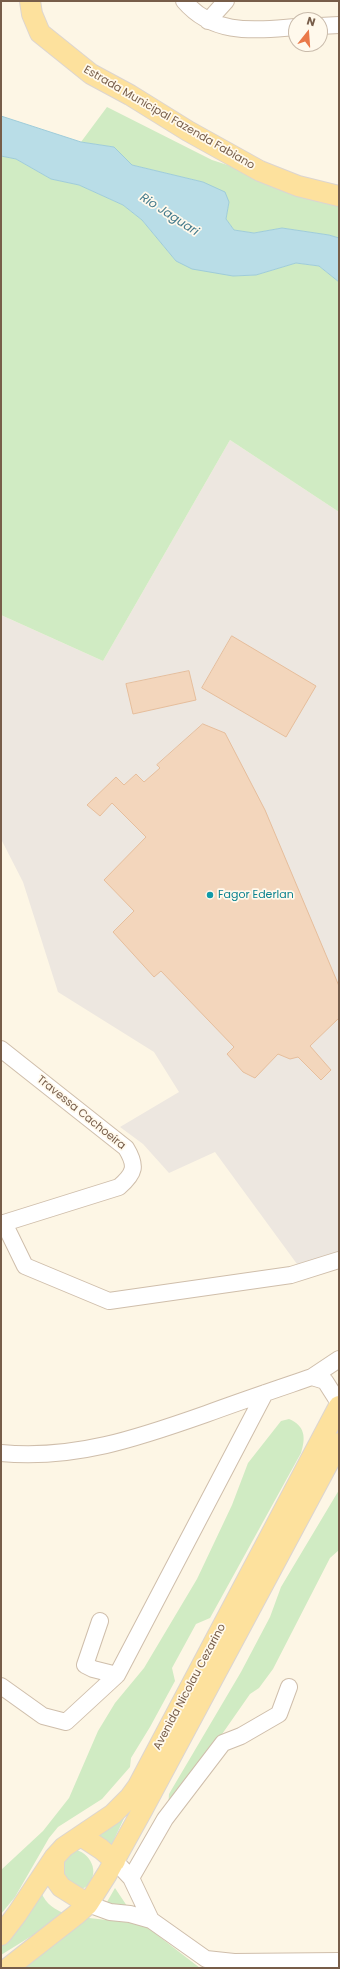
<!DOCTYPE html>
<html>
<head>
<meta charset="utf-8">
<style>
  body { margin:0 }
  #map { position:relative; width:340px; height:1969px; overflow:hidden; background:#fdf6e5; font-family:Poppins,sans-serif }
  canvas { display:block }
  .frame { position:absolute; inset:0; border:2px solid #775d49; pointer-events:none }
  .north { position:absolute; left:288px; top:12px; width:40px; height:40px; box-sizing:border-box; background:#fff9ec; border:1px solid #c9bbab; border-radius:50%; rotate:17deg; font-size:11px; font-weight:700; line-height:16px; text-align:center; color:#775d49 }
  .north::after { content:''; display:block; margin:auto; width:14px; height:18px; background:#ea7948; clip-path:polygon(50% 0,100% 100%,50% 72%,0 100%) }
</style>
</head>
<body>
<div id="map">
<canvas width="340" height="1969"></canvas>
<div class="frame"></div>
<div class="north">N</div>
</div>
<script>
const c = document.querySelector('canvas').getContext('2d');
c.lineJoin = 'round';
function paint(path, color) {
  c.fillStyle = color;
  c.fill(path, 'evenodd');
}
function trace(path, color, width, dash) {
  c.strokeStyle = color;
  c.lineWidth = width;
  c.lineCap = dash ? 'butt' : 'round';
  c.setLineDash(dash || []);
  c.stroke(path);
}
function write(font, color, halo, rows, align = 'center') {
  c.font = font + ' Poppins,sans-serif';
  c.lineWidth = 3.5;
  c.setLineDash([]);
  c.textBaseline = 'middle';
  c.strokeStyle = halo;
  c.fillStyle = color;
  for (const [text, x, y, turn = 0] of rows) {
    c.save();
    c.translate(x, y);
    c.rotate((+turn || 0) * Math.PI / 180);
    c.textAlign = isNaN(turn) ? turn : align;
    if (halo) c.strokeText(text, 0, 0);
    c.fillText(text, 0, 0);
    c.restore();
  }
}
const industrial = new Path2D(`
  M230 440 339 512V1253L297 1264 215 1152 169 1173 143 1144 120 1127 179 1092 154 1052 58 992 23 882 1 839V615L103 661Z`);
const green = new Path2D(`
  M107 107 212 160 339 201V238L329 235 282 228 254 233 234 230 226 219 229 202 203 182 132 165 114 147 81 142Z
  M1 156 16 159 51 179 79 185 123 205 142 220 176 261 233 276 256 275 296 263 319 266 339 282V512L230 440 103 661 1 615Z
  M289 1419C305 1426 306 1437 301 1453L210 1618 196 1624 172 1668 175 1681 150 1727 131 1758 130 1767 102 1799 58 1827 49 1838 15 1897 1 1914V1870L43 1831 69 1798 98 1731 115 1703 144 1668 197 1579 232 1505 248 1463 281 1421Z
  M339 1490V1550L330 1558 273 1669 259 1688 250 1694 181 1793 168 1809 169 1794 241 1672 270 1617 281 1587Z
  M129 1808 109 1850 93 1839Z
  M73 1849C90 1852 101 1872 87 1886 83 1890 76 1889 71 1889L56 1863Z
  M40 1888C43 1901 51 1907 63 1913L38 1932 1 1955V1947L9 1939Z
  M115 1888 127 1906 101 1908 107 1902Z
  M80 1917 143 1924 200 1968H10Z`);
const water = new Path2D(`
  M1 116 81 142 114 147 132 165 203 182 225 192 229 202 226 219 234 230 254 233 282 228 329 235 339 238V282L319 266 296 263 256 275 233 276 192 269 176 261 142 220 123 205 79 185 51 179 16 159 1 156Z`);
const building = new Path2D(`
  M232 636 316 686 286 737 202 688Z
  M189 671 196 700 133 714 126 684Z
  M203 724 225 733 265 810 339 986V1018L310 1046 331 1070 321 1080 298 1057 290 1059 278 1054 255 1078 243 1072 227 1054 234 1047 161 971 154 977 113 932 134 911 104 880 146 837 112 803 100 816 87 805 116 777 124 785 136 774 144 782 160 768 157 765Z`);
const minor = new Path2D(`
  M184 1C214 36 254 30 296 27
  M208 21 226 1
  M320 26 339 25
  M1 1049 126 1148C137 1166 135 1173 119 1187L4 1223
  M1 1223H4L25 1266 109 1301 291 1275 339 1260
  M312 1377 325 1381 339 1403
  M1 1453C74 1460 138 1438 206 1414 241 1401 277 1389 312 1377L339 1359
  M100 1621 85 1665 93 1669 117 1675
  M1 1686 43 1716 66 1722 117 1675 265 1393
  M115 1861 131 1878 151 1920
  M131 1878 165 1819 223 1743 241 1736 279 1714 289 1687
  M88 1904 110 1912 130 1914 151 1920 206 1959 234 1962 339 1961`);
const major = new Path2D(`
  M30 1 32 14 40 33 91 74 130 95 188 131 260 171 298 186 339 196
  M81 1836 101 1849 115 1861
  M54 1858V1877L61 1887 88 1904
  M1 1935 17 1914 54 1858 64 1847 113 1814 130 1797 138 1786 339 1406
  M8 1968 77 1914 88 1904 107 1874 143 1809 339 1443`);
const markers = [
  [210,895,4,"#0f9aa8"]
];
const streetNames = [
  ["Estrada Municipal Fazenda Fabiano",169,118,30],
  ["Travessa Cachoeira",81,1113,39],
  ["Avenida Nicolau Cezarino",190,1687,-62]
];
const cultureNames = [
  ["Fagor Ederlan",218,895]
];
const waterNames = [
  ["Rio Jaguari",169,215,33]
];
paint(industrial, '#ede7e0');
paint(green, '#d0ebc3');
paint(water, '#b9dde7');
trace(water, '#9fccd9', 1);
paint(building, '#f3d6bc');
trace(building, '#e6be9c', 1);
trace(minor, '#cfbeab', 18);
trace(major, '#dcd5d0', 22);
trace(minor, '#fff', 16);
trace(major, '#fde19d', 20);
for (const [x, y, r, color] of markers) {
  const dot = new Path2D();
  dot.arc(x, y, r, 0, 2 * Math.PI);
  c.fillStyle = color;
  c.fill(dot);
  trace(dot, '#fff9ec', 1.5);
}
write('11px', '#775d49', '#fff9ec', streetNames);
write('11px', '#0d838f', '#fff9ec', cultureNames, 'left');
write('italic 12px', '#42798b', '#fff9ec', waterNames);
</script>
</body>
</html>
